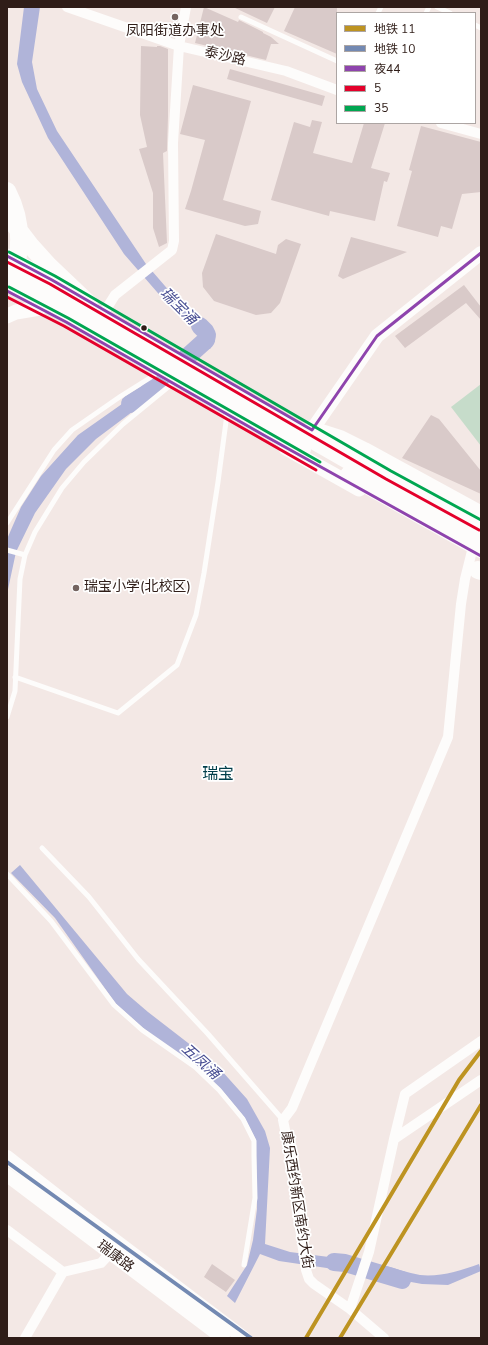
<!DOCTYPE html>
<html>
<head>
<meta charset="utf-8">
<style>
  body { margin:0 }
  #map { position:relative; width:488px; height:1345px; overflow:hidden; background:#f3e8e5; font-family:"Nunito Sans","Noto Sans SC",sans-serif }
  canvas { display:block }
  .frame { position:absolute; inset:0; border:8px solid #2f1d18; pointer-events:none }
  .legend { position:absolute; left:336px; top:12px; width:140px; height:112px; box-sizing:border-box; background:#fff; border:1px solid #aca5a3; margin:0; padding:5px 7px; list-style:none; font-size:12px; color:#2f1d18 }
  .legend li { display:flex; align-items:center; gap:8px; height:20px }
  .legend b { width:20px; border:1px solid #aca5a3 }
</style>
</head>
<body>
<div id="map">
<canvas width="488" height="1345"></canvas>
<div class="frame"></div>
<ul class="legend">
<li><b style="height:5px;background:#bd9321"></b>地铁 11</li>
<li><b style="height:5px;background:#7389b2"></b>地铁 10</li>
<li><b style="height:5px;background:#8e44ad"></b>夜44</li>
<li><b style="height:5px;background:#e4002b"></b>5</li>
<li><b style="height:5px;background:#00a651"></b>35</li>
</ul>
</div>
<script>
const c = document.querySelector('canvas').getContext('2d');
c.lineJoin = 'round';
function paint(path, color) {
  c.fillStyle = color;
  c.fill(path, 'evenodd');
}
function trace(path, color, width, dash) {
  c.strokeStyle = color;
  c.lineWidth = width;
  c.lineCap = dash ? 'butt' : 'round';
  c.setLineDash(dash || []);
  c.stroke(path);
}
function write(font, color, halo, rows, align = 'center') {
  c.font = font + ' "Nunito Sans","Noto Sans SC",sans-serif';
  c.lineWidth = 3.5;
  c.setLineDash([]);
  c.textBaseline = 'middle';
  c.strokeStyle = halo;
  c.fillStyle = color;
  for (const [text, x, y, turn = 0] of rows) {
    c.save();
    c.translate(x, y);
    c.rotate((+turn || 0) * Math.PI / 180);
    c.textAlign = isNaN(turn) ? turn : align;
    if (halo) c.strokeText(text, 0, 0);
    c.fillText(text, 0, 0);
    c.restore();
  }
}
const green = new Path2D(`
  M481 384V446L451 407Z`);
const water = new Path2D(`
  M24 7H40L32 62 37 89 57 131 146 264 184 308 212 333 215 341 210 349 197 342 201 334 170 307 124 254 48 138 22 82 17 64Z
  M146 387 156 394 96 439 66 469 35 513 16 552 7 594V539L21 507 41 476 78 435Z
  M20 865 127 994 148 1012 192 1046 221 1070 247 1099 265 1131 270 1148 265 1244 290 1252 360 1261 354 1272 279 1261 260 1254 235 1303 227 1296 247 1265 253 1240 257 1209 256 1140 244 1117 221 1089 144 1029 116 1004 55 918 11 873Z
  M479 1264 481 1271 448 1285 422 1284 378 1276 383 1265C395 1268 408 1273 420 1275 440 1277 460 1271 479 1264Z`);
const river = new Path2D(`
  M130 404 146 394 206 340 207 335 205 331 200 326
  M334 1262 345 1263 402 1280`);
const building = new Path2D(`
  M204 7 238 22 239 20 263 32V33L271 37 279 44H271L266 60 195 43Z
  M233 7H275L267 23Z
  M295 7H337V54L284 31Z
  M141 46 157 47V46H160L168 49V116L167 151 163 153 167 243 159 247 153 228V193L139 149 147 147 140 115Z
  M230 69 325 96 322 106 227 79Z
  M193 85 251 101 223 200 261 211 258 224 245 226 185 209 191 191 205 140 180 134Z
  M312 120 322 122 313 153 352 163 364 123H385L371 168 390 173 387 182 384 181 375 221 330 211 329 216 271 200 294 122 310 127Z
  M421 126 481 142V192L462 194 452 229 441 226 438 237 397 226 412 171 409 170Z
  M216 234 276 254 278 245 286 239 301 244 280 303 271 313 256 315 214 301 203 287 202 273Z
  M351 237 407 252 343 279 338 276Z
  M464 285 481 307V320L466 303 405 348 395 336Z
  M431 415 439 419 481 471V494L402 458Z
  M212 1264 235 1280 226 1292 204 1277Z`);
const lane = new Path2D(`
  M437 7 450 13
  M378 13 381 7
  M426 13 429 7
  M241 17 337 61
  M475 25 481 28
  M7 523 54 450 72 430 121 396 156 374
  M7 550 25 555
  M15 677 118 713 177 665 196 615 204 573 218 482 227 414
  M7 717 15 691 20 579 25 555 35 532 62 488 84 462 123 424 173 383
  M42 848 89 897 138 959 208 1034 283 1120
  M7 874 51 921 114 1005 142 1030 195 1067 219 1090 243 1119 254 1141V1156L255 1198 244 1265`);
const street = new Path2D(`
  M67 7 179 46 286 71 337 90
  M441 123 481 134
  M105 311 115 295 172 250 174 241 173 143 179 46 186 7
  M481 1041 405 1094 394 1139 481 1080
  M7 1230 63 1272
  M350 1309 369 1252 394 1139
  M25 1338 63 1272 101 1263 114 1249
  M384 1338 350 1309 314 1284 309 1279 306 1270 288 1144 283 1120 292 1108 448 737 461 604 465 579 472 551`);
const secondary = new Path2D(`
  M312 430 377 336 481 253
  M7 1157 80 1214 244 1338
  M7 1175 223 1338`);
const primary = new Path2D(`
  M7 256 65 288
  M7 316 16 312 40 308
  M286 448 359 489`);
const highway = new Path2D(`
  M7 191C22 220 23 250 11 281
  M7 215 30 245 48 265 89 304
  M7 266 46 287 407 494 481 534
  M7 282 62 311 302 449
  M312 430 340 439 364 451 481 515
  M349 475 481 549
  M478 570 481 571`);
const bus1 = new Path2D(`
  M7 256 52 280 312 430 377 336 481 253
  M7 291 66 322 267 437 481 556`);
const bus2 = new Path2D(`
  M7 262 50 284 386 479 479 530
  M7 297 64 326 316 470`);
const bus3 = new Path2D(`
  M9 252 55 276 391 471 481 520
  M9 287 68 318 320 462`);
const metro1 = new Path2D(`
  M306 1338 459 1080 481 1051
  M340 1338 481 1105`);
const metro2 = new Path2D(`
  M7 1162 251 1338`);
const markers = [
  [175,17,4,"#746460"],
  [144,328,3.5,"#2f1d18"],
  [76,588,4,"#746460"]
];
const poiNames = [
  ["凤阳街道办事处",175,32],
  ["瑞宝小学(北校区)",84,588,"left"]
];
const streetNames = [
  ["泰沙路",225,57,13],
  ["康乐西约新区南约大街",296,1200,81],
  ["瑞康路",115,1257,37]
];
const waterNames = [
  ["瑞宝涌",178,307,45],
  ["五凤涌",200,1062,42]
];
const quarterNames = [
  ["瑞宝",218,775]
];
paint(green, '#c6dcca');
paint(water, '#b0b4d9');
trace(river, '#b0b4d9', 18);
paint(building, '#d9cac9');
trace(lane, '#fdfcfb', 5);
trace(street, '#fdfcfb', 10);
trace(secondary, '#fdfcfb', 14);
trace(primary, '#fdfcfb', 15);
trace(highway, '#fdfcfb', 18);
trace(bus1, '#8e44ad', 3);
trace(bus2, '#e4002b', 3);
trace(bus3, '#00a651', 3);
trace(metro1, '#bd9321', 4);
trace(metro2, '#7389b2', 4);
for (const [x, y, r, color] of markers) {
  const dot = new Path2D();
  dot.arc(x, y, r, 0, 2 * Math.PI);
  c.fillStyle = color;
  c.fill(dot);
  trace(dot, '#fff', 1.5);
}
write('14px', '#2f1d18', '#fff', poiNames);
write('14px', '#2f1d18', '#fff', streetNames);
write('italic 15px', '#474d92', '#fff', waterNames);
write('16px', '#003e4a', '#fff', quarterNames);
</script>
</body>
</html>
